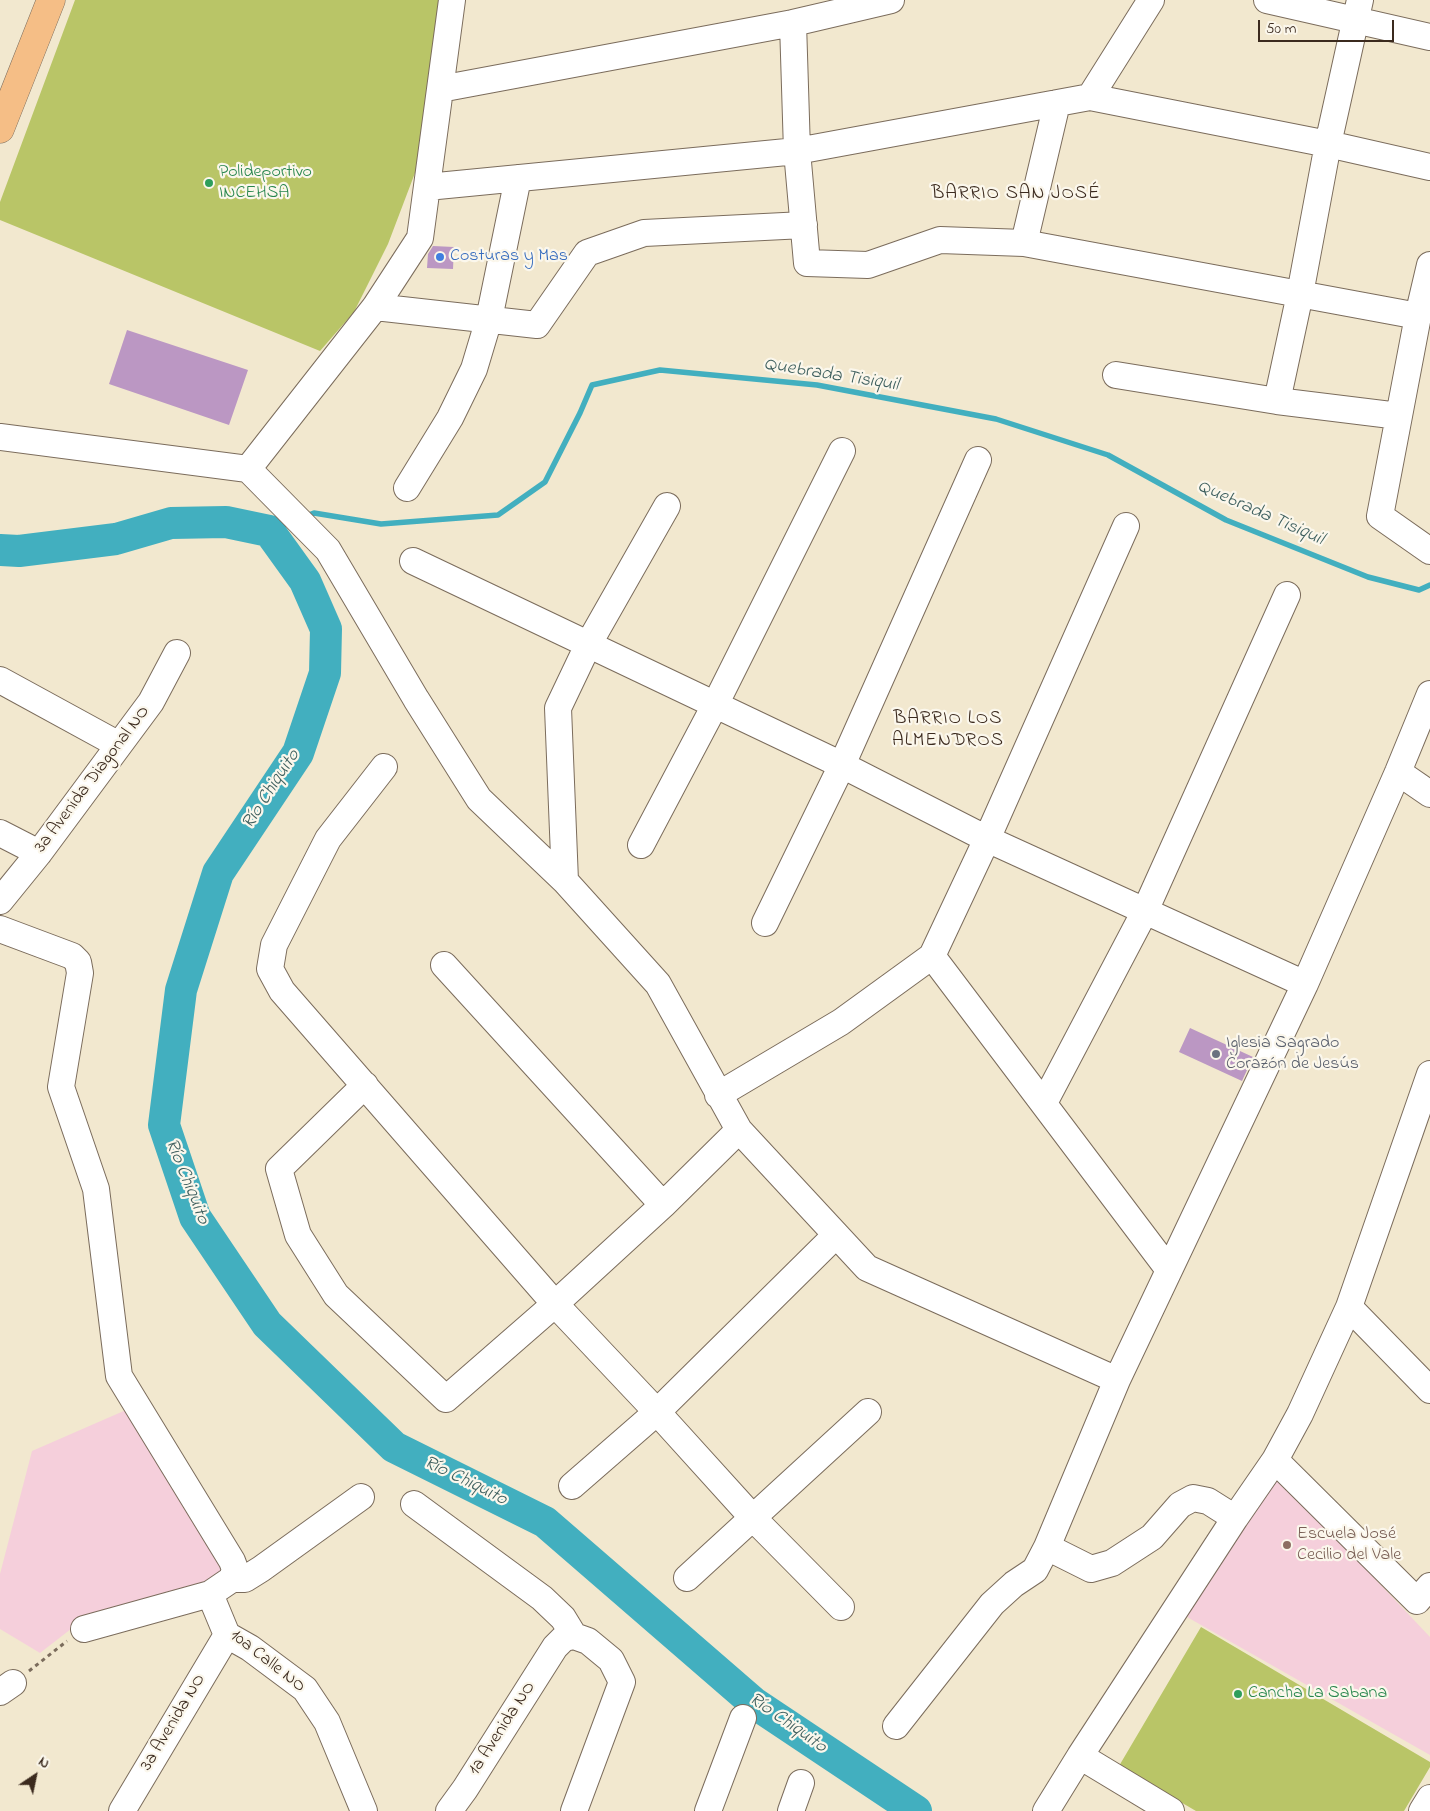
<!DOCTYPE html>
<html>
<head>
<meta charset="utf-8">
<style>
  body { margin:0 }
  #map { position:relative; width:1430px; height:1811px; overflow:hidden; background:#f2e8cf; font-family:"Indie Flower",sans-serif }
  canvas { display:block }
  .north { position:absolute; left:10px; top:1751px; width:50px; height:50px; -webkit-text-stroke:4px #fbf7ec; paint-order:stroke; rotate:34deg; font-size:14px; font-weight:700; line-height:20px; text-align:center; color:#3b2a1e }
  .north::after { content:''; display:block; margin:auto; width:18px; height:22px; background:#3b2a1e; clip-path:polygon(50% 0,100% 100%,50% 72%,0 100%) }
  .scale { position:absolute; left:1258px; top:20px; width:136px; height:22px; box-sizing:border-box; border:2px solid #3b2a1e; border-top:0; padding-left:6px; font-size:15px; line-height:18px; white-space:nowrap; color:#3b2a1e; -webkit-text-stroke:4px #fbf7ec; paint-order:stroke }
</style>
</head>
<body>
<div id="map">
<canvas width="1430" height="1811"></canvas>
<div class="north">N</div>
<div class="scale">50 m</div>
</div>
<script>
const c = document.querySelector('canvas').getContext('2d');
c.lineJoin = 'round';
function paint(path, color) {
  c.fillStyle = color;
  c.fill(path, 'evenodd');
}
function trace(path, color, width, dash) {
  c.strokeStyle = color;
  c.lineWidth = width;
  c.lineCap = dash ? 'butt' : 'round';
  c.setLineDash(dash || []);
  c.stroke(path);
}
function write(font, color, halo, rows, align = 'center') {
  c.font = font + ' "Indie Flower",sans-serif';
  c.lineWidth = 4.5;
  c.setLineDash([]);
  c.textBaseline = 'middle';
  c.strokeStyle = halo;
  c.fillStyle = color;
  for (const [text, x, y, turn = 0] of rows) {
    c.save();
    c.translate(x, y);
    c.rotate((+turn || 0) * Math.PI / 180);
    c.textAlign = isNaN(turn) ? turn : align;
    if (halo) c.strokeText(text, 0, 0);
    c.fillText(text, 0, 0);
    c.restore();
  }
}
const built = new Path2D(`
  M126 1410 222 1569 214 1582 80 1622 40 1653 0 1629V1574L32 1451Z
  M1275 1473 1430 1637V1755L1187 1617Z`);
const green = new Path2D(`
  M75 0H439L418 165 388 244 354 312 320 351 0 220V202Z
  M1201 1627 1430 1762V1767L1404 1811H1196L1119 1766Z`);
const stream = new Path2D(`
  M304 517 314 513 381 524 498 515 545 482 580 413 592 385 660 370 817 385 996 419 1108 455 1226 520 1368 577 1419 590 1430 585
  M269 531 291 522`);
const river = new Path2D(`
  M0 550 19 551 116 539 171 523 226 522 269 531 305 581 326 629 325 673 298 753 218 873 181 990 164 1125 195 1217 267 1324 394 1447 545 1522 754 1703 916 1811`);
const building = new Path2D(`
  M433 246 454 247 453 269 427 268 428 254Z
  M127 330 248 370 229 425 109 384Z
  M1190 1028 1253 1057 1242 1081 1179 1052Z`);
const path = new Path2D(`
  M29 1671 67 1641`);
const minor = new Path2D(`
  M1267 0 1430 37
  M793 23 797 151 807 263 868 265 940 240 1024 243 1418 316
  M440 89 793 23 891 0
  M1090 97 1151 0
  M427 187 797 151 1090 97 1328 144 1430 167
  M1024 243 1057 103
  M1430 265 1418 316 1380 516 1430 551
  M375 307 537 325 587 253 644 233 804 225
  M1116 375 1277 401 1399 416
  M1277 401 1300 294 1328 144 1360 0
  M0 437 248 469 328 550 416 699 479 799 565 881 658 984 739 1130 867 1268 1117 1380
  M248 469 375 307 420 238 452 0
  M407 488 450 418 474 369 489 319 518 178
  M1126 526 987 839 932 956 1169 1270
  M413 561 842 765 987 839 1305 984
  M0 680 119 745
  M384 767 328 839 274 945 270 969 282 991 555 1304 657 1412 753 1518 841 1607
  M1398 772 1430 794
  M0 833 39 853
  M641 845 715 705 842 451
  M565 881 558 708 588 645 667 506
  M0 901 39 853 151 702 177 653
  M765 923 842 765 978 460
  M0 929 72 956 78 962 80 973 61 1087 96 1189 119 1376 232 1561 235 1569 232 1579 210 1594 84 1629
  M444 965 663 1205
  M365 1085 279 1169 298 1235 336 1295 446 1399 555 1304 663 1205 739 1130
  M718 1095 841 1022 932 956
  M1044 1103 1145 911 1287 595
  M1349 1307 1430 1390
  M1275 1460 1417 1601 1430 1586
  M572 1486 657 1412 836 1235
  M414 1504 542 1598 563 1618 574 1636
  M1235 1518 1208 1501 1193 1498 1180 1505 1152 1537 1112 1563 1091 1569 1047 1547 1117 1380 1305 984 1398 772 1430 694
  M687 1578 868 1412
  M232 1579H245L261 1569 361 1497
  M210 1594 227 1635 250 1648 305 1689 327 1722 364 1811
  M0 1692 13 1683
  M896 1726 992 1604 1014 1584 1035 1570 1047 1547
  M1080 1756 1171 1811
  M122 1811 227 1635
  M449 1811 465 1789 555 1647 564 1638 574 1636 588 1641 611 1660 622 1682 574 1811
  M708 1811 743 1718
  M791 1811 801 1783
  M1046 1811 1080 1756 1235 1518 1275 1460 1300 1414 1349 1307 1430 1074
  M1422 1811 1430 1798`);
const major = new Path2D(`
  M0 129 51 0`);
const markers = [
  [209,183,5,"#2e9e5b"],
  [440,257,5,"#3f7fe0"],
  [1216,1054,5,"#6b7280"],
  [1287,1545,5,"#8d6e63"],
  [1238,1694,5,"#2e9e5b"]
];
const leisureNames = [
  ["Polideportivo",219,173],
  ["INCEHSA",219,194],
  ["Cancha La Sabana",1248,1694]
];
const shopNames = [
  ["Costuras y Mas",450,257]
];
const streetNames = [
  ["3a Avenida Diagonal NO",93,780,-53],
  ["10a Calle NO",267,1662,38],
  ["3a Avenida NO",174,1723,-59],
  ["1a Avenida NO",503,1729,-57]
];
const worshipNames = [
  ["Iglesia Sagrado",1226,1044],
  ["Corazón de Jesús",1226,1065]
];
const educationNames = [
  ["Escuela José",1297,1535],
  ["Cecilio del Vale",1297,1556]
];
const neighbourhoodNames = [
  ["BARRIO SAN JOSÉ",1016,195],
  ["BARRIO LOS",948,720],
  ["ALMENDROS",948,742]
];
const waterNames = [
  ["Quebrada Tisiquil",831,376,9],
  ["Quebrada Tisiquil",1260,514,24],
  ["Río Chiquito",272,790,-57],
  ["Río Chiquito",186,1182,68],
  ["Río Chiquito",465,1482,26],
  ["Río Chiquito",787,1724,35]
];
paint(built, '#f5cfdb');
paint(green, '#b9c567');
trace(stream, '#42afbf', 5.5);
trace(river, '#42afbf', 32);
paint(building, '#bb97c3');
trace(minor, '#7b6c5c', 28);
trace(major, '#7b6c5c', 29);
trace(path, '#7b6c5c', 3, [4, 4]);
trace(minor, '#fff', 26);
trace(major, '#f5be86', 28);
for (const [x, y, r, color] of markers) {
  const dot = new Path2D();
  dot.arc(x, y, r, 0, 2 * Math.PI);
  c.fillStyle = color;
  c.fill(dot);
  trace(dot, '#fbf7ec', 2);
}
write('18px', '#27864d', '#fbf7ec', leisureNames, 'left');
write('18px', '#366cbe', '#fbf7ec', shopNames, 'left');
write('18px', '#3b2a1e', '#fbf7ec', streetNames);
write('18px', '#5b616d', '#fbf7ec', worshipNames, 'left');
write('18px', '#785e54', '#fbf7ec', educationNames, 'left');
c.letterSpacing = '1px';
write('19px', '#3b2a1e', '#fbf7ec', neighbourhoodNames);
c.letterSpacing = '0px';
write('italic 19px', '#3e5f5e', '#fbf7ec', waterNames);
</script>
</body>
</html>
